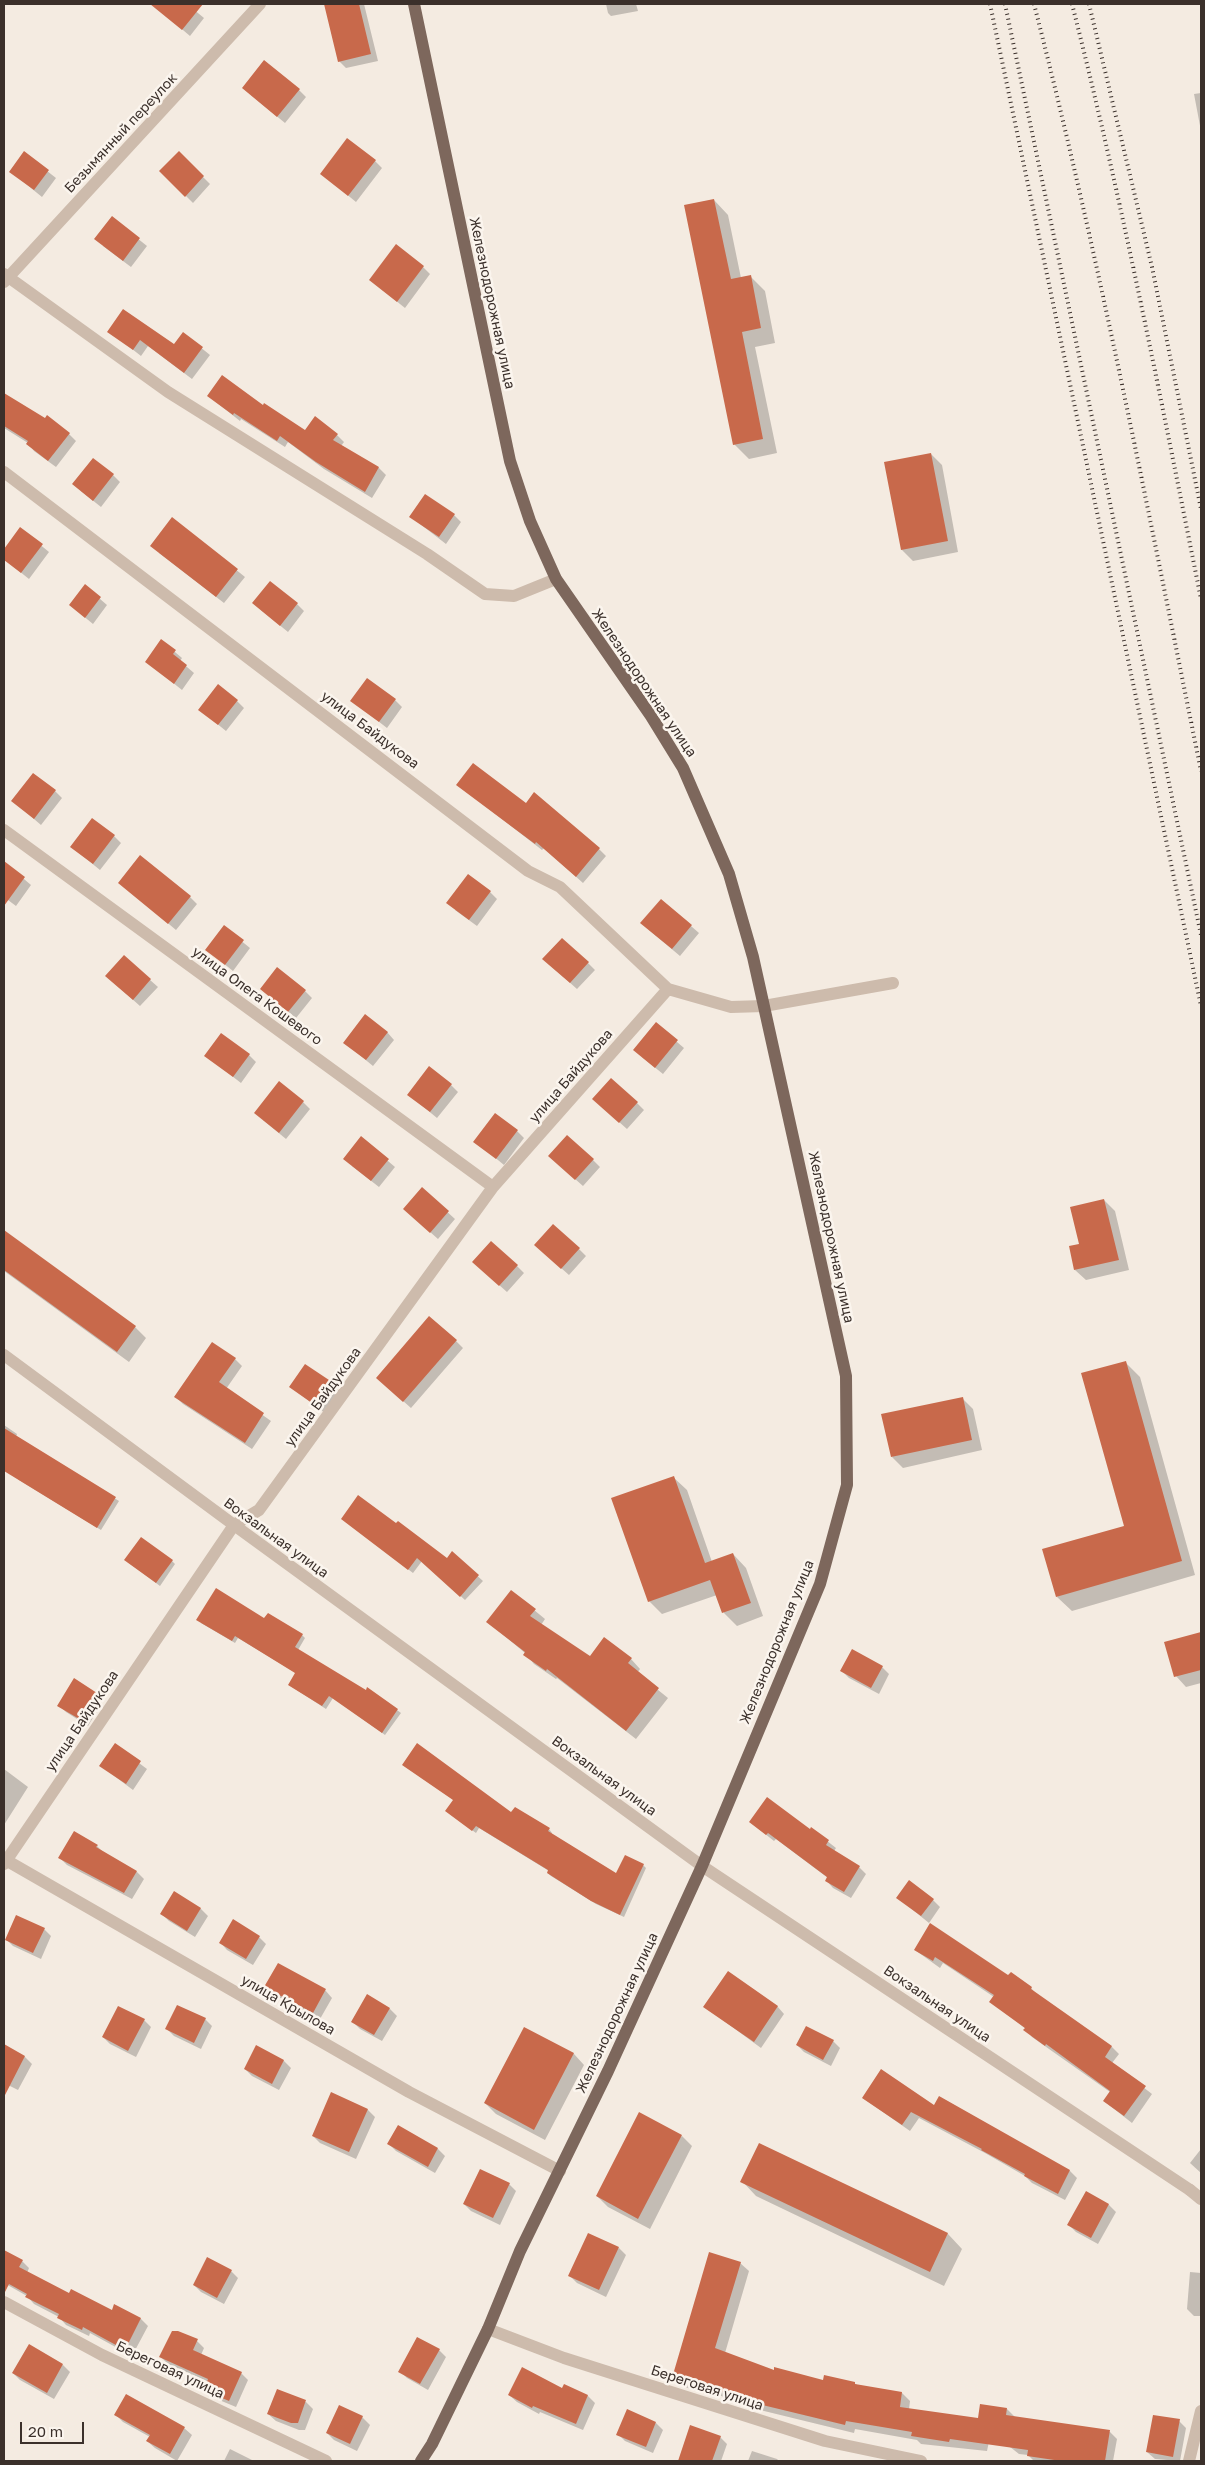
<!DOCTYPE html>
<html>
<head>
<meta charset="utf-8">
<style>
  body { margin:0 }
  #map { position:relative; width:1205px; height:2465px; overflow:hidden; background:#f4ebe1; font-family:"Golos Text",sans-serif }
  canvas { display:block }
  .frame { position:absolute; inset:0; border:5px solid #3b302b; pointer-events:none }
  .scale { position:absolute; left:20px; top:2422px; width:64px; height:22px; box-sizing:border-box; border:2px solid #3b302b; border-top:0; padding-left:6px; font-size:15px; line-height:18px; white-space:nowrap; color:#3b302b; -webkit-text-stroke:4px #fbf5ee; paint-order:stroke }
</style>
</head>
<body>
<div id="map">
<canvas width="1205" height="2465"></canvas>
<div class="frame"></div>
<div class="scale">20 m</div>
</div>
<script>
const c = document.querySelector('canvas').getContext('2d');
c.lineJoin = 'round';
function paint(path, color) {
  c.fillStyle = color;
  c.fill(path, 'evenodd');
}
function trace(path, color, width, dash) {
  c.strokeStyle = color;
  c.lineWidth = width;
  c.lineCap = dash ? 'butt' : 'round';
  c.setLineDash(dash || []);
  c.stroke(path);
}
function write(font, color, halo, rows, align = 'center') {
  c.font = font + ' "Golos Text",sans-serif';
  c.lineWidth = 5;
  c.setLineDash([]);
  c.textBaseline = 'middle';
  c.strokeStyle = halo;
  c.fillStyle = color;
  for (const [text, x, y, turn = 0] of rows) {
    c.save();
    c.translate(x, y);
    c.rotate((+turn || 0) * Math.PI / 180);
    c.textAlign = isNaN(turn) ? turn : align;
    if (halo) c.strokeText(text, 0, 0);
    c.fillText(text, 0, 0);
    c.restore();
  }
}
const shadow = new Path2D(`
  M161 4H187L204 18 190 36 157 8Z
  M325 4H364L378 61 346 68 339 61Z
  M606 4H636L638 11 611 16 608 13Z
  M299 90 306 97 285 123 251 95Z
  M1201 93V131L1194 94Z
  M24 153 56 178 42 197 10 171Z
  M179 153 210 184 193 203 161 171Z
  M375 161 382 168 356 202 322 174Z
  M714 200 728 215 741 278 750 276 765 291 775 343 755 347 777 453 749 459 734 444Z
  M112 218 147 246 131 267 103 246Z
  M423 267 430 274 405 308 370 280Z
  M109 331 174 346 184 334 210 355 192 379 148 346 141 356Z
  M4 394 69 434 76 441 56 467 34 451 28 443 4 428Z
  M216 402 263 407 305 431 337 435 344 442 341 446 379 468 386 475 372 498 324 469 288 442 285 447 241 419 240 421Z
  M931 454 942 465 958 552 913 561 902 550Z
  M113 475 120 482 101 507 81 491Z
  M454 515 461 522 446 544 411 517Z
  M173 519 245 577 224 603 159 553Z
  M21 529 49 552 29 579 4 559V551Z
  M85 586 107 605 93 624 70 605Z
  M297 604 304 611 288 632 261 610Z
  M162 641 182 658 180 661 194 673 182 690 147 662Z
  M395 700 402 707 387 728 352 701Z
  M237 701 244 708 226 731 200 710Z
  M458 785 526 805 599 849 606 856 583 883 544 848 542 850Z
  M55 791 62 798 41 825 13 801Z
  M114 836 121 843 100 870 79 853Z
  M4 862 31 885 16 906 4 897Z
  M120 883 190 897 197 904 176 930Z
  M490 892 497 899 477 926 455 910Z
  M661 900 699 933 680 956 649 930Z
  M224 927 250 948 233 971 207 950Z
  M124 957 158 987 140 1006 114 983Z
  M588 963 595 970 577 989 551 966Z
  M261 989 305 991 312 998 296 1018Z
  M656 1024 684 1048 663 1074 642 1057Z
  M387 1032 394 1040 373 1066 345 1043Z
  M249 1055 256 1062 241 1083 206 1056Z
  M451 1085 458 1092 437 1118 409 1095Z
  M303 1102 310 1109 286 1139 263 1120Z
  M637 1103 644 1110 627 1129 601 1106Z
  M517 1131 524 1138 504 1165 475 1141Z
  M361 1138 395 1167 379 1187 352 1166Z
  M593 1160 600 1167 583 1186 557 1163Z
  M422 1189 455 1219 438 1239 412 1216Z
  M1104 1200 1115 1211 1129 1270 1086 1280 1075 1270Z
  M4 1232 135 1327 146 1338 129 1362 4 1271Z
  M579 1249 586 1256 569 1275 543 1252Z
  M517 1266 524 1273 507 1292 481 1269Z
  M456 1341 463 1348 411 1408 385 1385Z
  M235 1359 242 1366 226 1389 271 1421 252 1449 183 1404 176 1397Z
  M1125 1362 1140 1377 1195 1575 1072 1611 1057 1597 1126 1526Z
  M305 1366 341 1392 326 1414 291 1387Z
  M962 1398 973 1409 982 1450 903 1468 892 1457Z
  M4 1425 17 1434 16 1437 119 1501 101 1530 19 1480 16 1477 17 1475 4 1466Z
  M673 1477 687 1490 712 1562 733 1554 746 1568 763 1616 737 1626 724 1613 717 1595 662 1614 649 1601Z
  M342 1519 447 1559 452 1553 483 1581 465 1600 422 1561 413 1573Z
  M172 1561 175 1564 160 1586 129 1563Z
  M511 1591 545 1619 541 1625 590 1658 631 1659 640 1669 637 1673 668 1698 636 1739 557 1678 556 1679 534 1664 525 1653 488 1622Z
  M265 1620 302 1635 305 1638 298 1650 397 1710 401 1713 385 1735 333 1698 326 1709 289 1685 296 1673 238 1638 235 1643 201 1623Z
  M1201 1633V1683L1186 1687 1176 1676 1166 1643Z
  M882 1667 889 1674 879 1694 849 1678 842 1671Z
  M96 1694 103 1701 88 1726 66 1712 59 1705Z
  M115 1745 147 1769 133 1790 101 1766Z
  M403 1765 549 1829 552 1833 551 1835 617 1875 643 1865 646 1868 624 1917 596 1904 551 1876 548 1873 549 1871 479 1828 476 1833 450 1814 454 1800Z
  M4 1769 28 1787 4 1825Z
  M750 1822 810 1831 812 1829 836 1848 834 1851 859 1867 866 1874 851 1898 833 1888 826 1880 828 1878 776 1839 774 1841Z
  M97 1846 104 1853 137 1872 144 1879 132 1899 67 1865 60 1858Z
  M175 1893 201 1909 208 1916 195 1937 169 1921 162 1914Z
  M898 1898 933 1900 940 1907 929 1923Z
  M44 1929 51 1936 41 1959 13 1946 6 1939Z
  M259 1937 266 1944 253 1965 227 1950 220 1942Z
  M915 1950 1009 1977 1011 1973 1031 1988 1038 1996 1112 2047 1119 2054 1112 2063 1152 2094 1132 2123 1104 2101 1110 2092 1032 2037 1026 2029 991 2002 994 1997 943 1963 940 1968Z
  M278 1965 325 1990 332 1998 320 2019 273 1994 266 1986Z
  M367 1996 390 2009 397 2016 382 2041 360 2029 352 2021Z
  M777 2006 784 2014 761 2048 705 2007Z
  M205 2019 212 2026 201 2049 174 2036 167 2029Z
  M144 2020 151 2027 136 2057 110 2044 103 2037Z
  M524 2029 574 2054 584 2065 545 2140 496 2114 485 2103Z
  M833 2041 840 2048 831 2066 804 2052 797 2045Z
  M4 2046 25 2057 32 2064 18 2090 4 2083Z
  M257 2047 284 2061 291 2068 279 2090 252 2076 245 2069Z
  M332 2094 368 2110 375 2117 356 2159 320 2143 313 2136Z
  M940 2097 1070 2171 1077 2178 1065 2200 1032 2183 1025 2176 985 2153 919 2118 910 2131 863 2098 935 2107Z
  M682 2136 692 2146 650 2229 608 2207 597 2196Z
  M389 2144 438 2149 445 2156 435 2173 396 2151Z
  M760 2144 948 2234 962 2249 944 2286 756 2196 742 2181Z
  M1201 2149V2173L1190 2163Z
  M509 2184 516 2191 500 2225 471 2211 464 2204Z
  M1086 2193 1109 2205 1116 2212 1098 2244 1076 2232 1069 2225Z
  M619 2248 626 2255 606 2297 577 2283 570 2276Z
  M4 2251 22 2261 29 2268 27 2273 70 2295 112 2311 115 2306 141 2319 148 2326 132 2356 90 2333 89 2336 66 2325 59 2317 34 2304 27 2296 4 2283Z
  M740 2263 749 2271 725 2353 774 2371 824 2382 854 2383 857 2385 902 2393 910 2401 909 2409 980 2420 1007 2409 1017 2419 1110 2432 1117 2439 1113 2461H1034L1028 2455 1019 2454 991 2432 987 2451 921 2444 917 2440 855 2429 854 2433 760 2410 713 2393 712 2396 682 2386 673 2378Z
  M231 2271 238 2278 224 2304 201 2292 194 2285Z
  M1190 2272 1201 2273V2316H1194L1187 2309Z
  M197 2341 204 2348 201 2355 241 2373 248 2380 236 2407 212 2397 205 2390 209 2382 168 2364 161 2357Z
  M439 2350 446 2357 428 2390 407 2378 400 2371Z
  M63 2365 70 2372 54 2399 20 2380 13 2373Z
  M564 2386 588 2396 595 2403 583 2430 540 2412 539 2414 517 2402 509 2395 563 2389Z
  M277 2391 306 2402 313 2409 305 2430H299L276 2421 268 2414Z
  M340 2407 362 2417 370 2425 357 2451 334 2440 327 2433Z
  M116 2415 184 2428 192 2435 177 2461 155 2448 147 2441 150 2437 123 2422Z
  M1179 2421 1186 2428 1180 2461 1155 2459 1147 2452Z
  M656 2423 663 2430 653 2453 625 2441 618 2434Z
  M720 2437 727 2444 721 2461H679Z
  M230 2449 254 2461H224Z
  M752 2451 777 2459 779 2461H748Z`);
const building = new Path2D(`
  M150 4H203L182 30Z
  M324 4H359L371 54 338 62Z
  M264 60 300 89 277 117 242 88Z
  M347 138 376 160 348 196 320 174Z
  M24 151 49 170 34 190 9 172Z
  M179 151 204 176 185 197 159 171Z
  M714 199 731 279 751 275 761 328 742 332 763 439 733 445 684 205Z
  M112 216 140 238 123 261 94 239Z
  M396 244 424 266 397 302 369 280Z
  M123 309 174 344 183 332 203 347 184 373 140 340 133 350 107 332Z
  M222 375 263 405 264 403 305 430 315 416 338 434 333 440 379 467 365 492 316 462 280 436 277 441 234 413 233 415 207 396Z
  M4 393 45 418 47 415 70 433 48 461 26 444 28 441 4 426Z
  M931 453 948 541 901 550 884 462Z
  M93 458 114 474 93 501 72 484Z
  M425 494 455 514 439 537 409 517Z
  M172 517 238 569 216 597 150 546Z
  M20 527 43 544 21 573 4 560V549Z
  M270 581 298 603 280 626 252 603Z
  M85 584 101 597 85 618 69 605Z
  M161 639 176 650 173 654 187 665 174 684 145 662Z
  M367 678 396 699 379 722 350 701Z
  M218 684 238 700 218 725 198 710Z
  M473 763 526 803 534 792 600 848 576 877 536 842 535 844 456 785Z
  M33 773 56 790 34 819 11 801Z
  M92 818 115 835 93 864 70 847Z
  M140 855 191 896 168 924 118 883Z
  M4 861 25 877 4 906Z
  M468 874 491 891 469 920 446 903Z
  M661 899 692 925 672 949 640 923Z
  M224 925 244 940 225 965 205 950Z
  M562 938 589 962 570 983 542 959Z
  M124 955 151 979 133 1000 105 976Z
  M277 967 306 990 288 1012 260 989Z
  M365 1014 388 1032 366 1060 343 1043Z
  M656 1022 678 1040 655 1068 633 1050Z
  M221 1033 250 1054 233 1077 204 1056Z
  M429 1066 452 1084 430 1112 407 1095Z
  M611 1078 638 1102 619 1123 592 1099Z
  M279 1081 304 1101 279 1133 254 1113Z
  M495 1113 518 1130 496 1159 473 1142Z
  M567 1135 594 1159 575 1180 548 1156Z
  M361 1136 389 1159 371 1181 343 1159Z
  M422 1187 449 1211 430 1233 403 1209Z
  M1104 1199 1119 1260 1074 1270 1069 1246 1079 1244 1070 1207Z
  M553 1224 580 1248 561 1269 534 1245Z
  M4 1230 136 1326 117 1352 4 1270Z
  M491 1241 518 1265 499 1286 472 1262Z
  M429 1316 457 1340 403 1402 376 1378Z
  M212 1342 236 1358 219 1382 264 1413 245 1443 174 1397Z
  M1126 1361 1182 1561 1056 1597 1042 1549 1124 1526 1081 1373Z
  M305 1364 335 1384 319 1408 289 1387Z
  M963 1397 972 1440 891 1457 881 1414Z
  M4 1428 116 1497 97 1528 4 1471Z
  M674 1476 705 1563 733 1553 751 1603 722 1613 710 1580 648 1602 611 1498Z
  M358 1495 396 1523 398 1521 447 1558 452 1551 479 1575 460 1597 417 1558 408 1570 341 1519Z
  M141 1537 173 1560 156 1583 124 1560Z
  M216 1588 264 1618 268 1613 303 1634 295 1647 366 1690 367 1687 398 1709 382 1733 329 1696 322 1706 288 1685 295 1673 235 1636 232 1641 196 1620Z
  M511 1590 536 1609 530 1616 590 1656 604 1637 632 1658 628 1663 659 1688 626 1731 547 1669 546 1671 523 1655 525 1652 486 1622Z
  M1201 1632V1670L1174 1677 1164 1642Z
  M852 1649 883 1666 871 1688 840 1671Z
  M74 1678 97 1693 81 1720 57 1706Z
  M115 1743 141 1761 126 1784 99 1766Z
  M417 1743 511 1812 515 1807 550 1828 548 1831 616 1873 625 1855 644 1864 620 1915 591 1901 547 1873 548 1870 476 1826 472 1831 445 1811 453 1800 402 1765Z
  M767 1797 810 1829 811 1827 829 1840 826 1845 860 1866 844 1892 825 1881 827 1877 768 1833 766 1835 749 1822Z
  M74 1831 98 1845 96 1847 137 1871 124 1893 58 1858Z
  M909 1880 934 1899 921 1916 896 1898Z
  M174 1891 201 1908 187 1931 160 1914Z
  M16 1915 45 1928 33 1953 5 1940Z
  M233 1919 260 1936 246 1959 219 1943Z
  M930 1923 1008 1975 1011 1972 1032 1987 1031 1989 1112 2046 1105 2057 1146 2086 1124 2116 1103 2101 1110 2091 1046 2044 1045 2046 1023 2030 1025 2028 989 2002 994 1995 935 1957 933 1961 914 1950Z
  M278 1963 326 1989 313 2013 264 1987Z
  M728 1971 778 2006 754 2042 703 2007Z
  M367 1994 390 2008 374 2035 351 2022Z
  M177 2005 206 2018 194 2043 165 2029Z
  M118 2006 145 2019 128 2051 102 2037Z
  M806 2026 834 2040 823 2060 796 2045Z
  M524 2027 574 2053 534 2130 484 2103Z
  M4 2044 25 2056 4 2097Z
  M256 2045 284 2060 272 2084 244 2069Z
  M881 2069 934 2105 939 2096 1070 2170 1058 2194 1024 2176 1025 2174 981 2150 982 2149 911 2112 902 2125 862 2098Z
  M331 2092 368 2109 349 2152 312 2136Z
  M639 2112 682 2135 638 2219 596 2196Z
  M398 2125 438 2148 428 2167 387 2144Z
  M759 2143 948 2233 930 2272 740 2182Z
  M480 2169 510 2183 493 2218 463 2204Z
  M1086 2191 1109 2204 1091 2238 1067 2225Z
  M588 2233 619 2247 599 2290 568 2276Z
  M4 2250 23 2260 19 2267 69 2293 71 2289 112 2310 114 2304 141 2318 125 2350 83 2327 82 2330 57 2318 59 2314 25 2297 27 2294 9 2284 4 2294Z
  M709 2252 741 2262 715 2348 774 2370V2367L823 2380 824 2375 855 2382V2384L902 2392 900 2407 978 2418 980 2404 1007 2408 1006 2415 1110 2430 1105 2461H1061L1027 2456 1028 2450 950 2439 949 2442 911 2436 912 2432 846 2421 845 2425 750 2402 705 2385 704 2388 672 2378Z
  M207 2257 232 2270 217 2298 193 2285Z
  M172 2331H178L198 2339 193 2350 242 2372 229 2401 204 2390 208 2379 159 2357Z
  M417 2337 440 2349 420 2384 398 2372Z
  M29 2344 63 2364 47 2393 12 2373Z
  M522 2367 562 2388 564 2384 588 2395 576 2424 533 2406 532 2408 508 2395Z
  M277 2389 306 2400 298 2423H291L267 2414Z
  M126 2394 185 2427 170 2454 146 2441 150 2435 114 2415Z
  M339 2405 363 2416 350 2444 326 2433Z
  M627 2409 656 2422 646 2447 616 2435Z
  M1153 2415 1180 2419 1173 2457 1146 2452Z
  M690 2425 721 2436 712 2461H678Z`);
const minor = new Path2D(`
  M4 274 168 392 427 554 485 594 514 596 556 579
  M4 472 528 871 560 887 668 989 493 1187 259 1510 234 1525 4 1864
  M4 830 493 1187
  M668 989 731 1007 764 1006 893 983
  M4 1859 409 2092 560 2171
  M1190 2190 1201 2199
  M4 2302 102 2355 326 2461
  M488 2329 564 2358 825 2441 921 2461
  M1189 2461 1201 2411`);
const tertiary = new Path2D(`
  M4 282 260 4
  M4 1355 234 1525 702 1866 1190 2190`);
const primary = new Path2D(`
  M414 4 510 461 530 521 556 579 651 716 683 768 729 874 753 957 846 1376 847 1485 820 1584 702 1866 608 2071 520 2251 488 2329 432 2444 421 2461`);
const rail = new Path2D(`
  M990 4 1201 1006
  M1005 4 1201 935
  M1034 4C1099 257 1149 515 1201 771
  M1072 4C1122 200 1161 400 1201 599
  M1089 4 1152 267 1201 509`);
const streetNames = [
  ["Безымянный переулок",121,133,-47],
  ["Железнодорожная улица",492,303,78],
  ["Железнодорожная улица",644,683,56],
  ["улица Байдукова",370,730,37],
  ["улица Олега Кошевого",257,996,36],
  ["улица Байдукова",571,1076,-49],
  ["Железнодорожная улица",831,1237,78],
  ["улица Байдукова",323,1397,-54],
  ["Вокзальная улица",276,1538,36],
  ["Железнодорожная улица",777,1642,-68],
  ["улица Байдукова",82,1721,-56],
  ["Вокзальная улица",604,1776,36],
  ["Вокзальная улица",937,2004,34],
  ["улица Крылова",288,2005,30],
  ["Железнодорожная улица",617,2013,-65],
  ["Береговая улица",170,2370,25],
  ["Береговая улица",707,2388,18]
];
paint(shadow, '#0003');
paint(building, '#c8694b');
trace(minor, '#cdbbac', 12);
trace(tertiary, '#cdbbac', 12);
trace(primary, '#7d675c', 12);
trace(rail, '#3b302b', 4, [1, 4]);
write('14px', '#3b302b', '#fbf5ee', streetNames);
</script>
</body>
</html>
